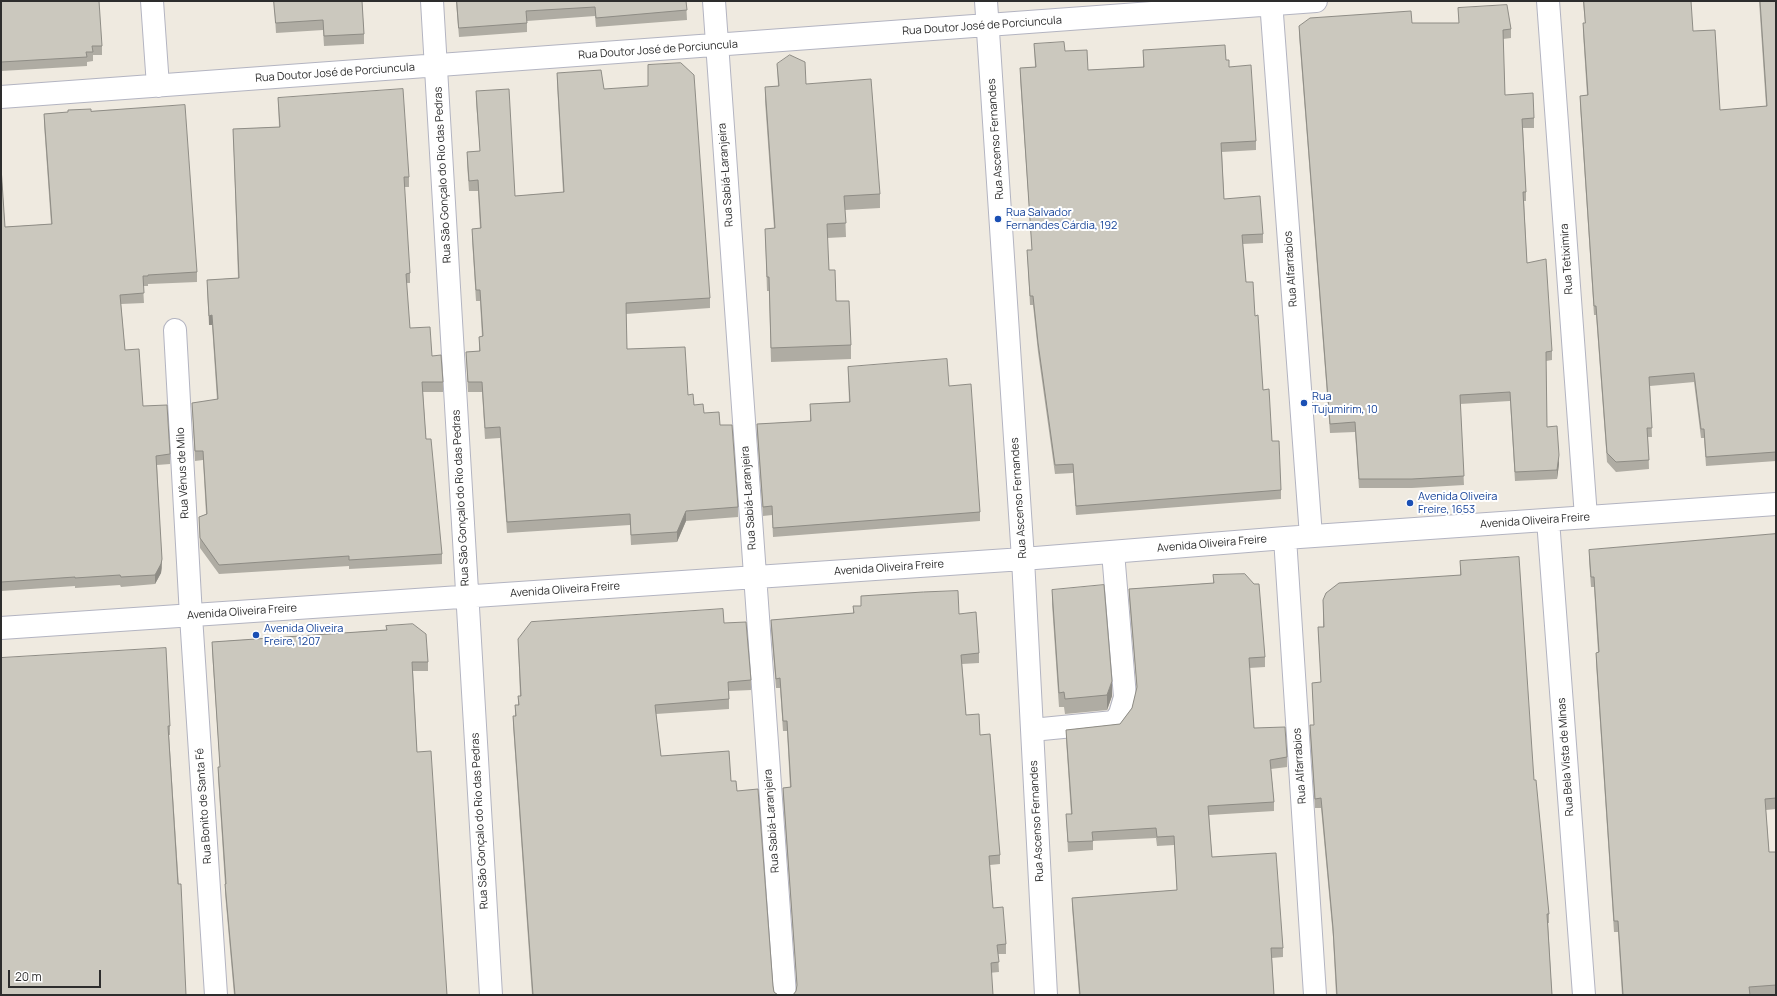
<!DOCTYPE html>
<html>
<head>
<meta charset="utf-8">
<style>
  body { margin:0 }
  #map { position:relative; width:1777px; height:996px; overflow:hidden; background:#efeae0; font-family:Manrope,sans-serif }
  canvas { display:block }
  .frame { position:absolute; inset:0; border:2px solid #2d2d2d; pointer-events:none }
  .scale { position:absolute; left:8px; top:970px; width:93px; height:18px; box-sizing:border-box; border:2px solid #2d2d2d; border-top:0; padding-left:5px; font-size:12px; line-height:14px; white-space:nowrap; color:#2d2d2d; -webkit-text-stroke:3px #fff; paint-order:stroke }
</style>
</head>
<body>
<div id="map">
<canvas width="1777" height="996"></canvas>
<div class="frame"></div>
<div class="scale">20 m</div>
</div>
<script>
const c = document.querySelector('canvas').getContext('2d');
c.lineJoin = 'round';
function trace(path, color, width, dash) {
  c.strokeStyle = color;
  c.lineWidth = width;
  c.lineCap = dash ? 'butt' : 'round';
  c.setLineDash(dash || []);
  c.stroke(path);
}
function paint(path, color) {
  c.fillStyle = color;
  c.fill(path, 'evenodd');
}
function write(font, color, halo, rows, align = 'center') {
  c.font = font + ' Manrope,sans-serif';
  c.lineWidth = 4;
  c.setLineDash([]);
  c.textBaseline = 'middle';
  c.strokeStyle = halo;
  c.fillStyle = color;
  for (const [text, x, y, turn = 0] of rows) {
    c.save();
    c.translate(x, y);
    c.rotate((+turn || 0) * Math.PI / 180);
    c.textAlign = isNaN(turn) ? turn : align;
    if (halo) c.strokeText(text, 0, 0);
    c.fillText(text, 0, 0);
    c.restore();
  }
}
const minor = new Path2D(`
  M152 1 158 86
  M432 1 491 995
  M714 1 785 995
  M986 1 1023 559 1046 995
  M1271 1 1311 536
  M1548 1 1586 517
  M1 97 1316 1
  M175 330 191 616 216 995
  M1548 520 1584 995
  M1285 538 1315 995
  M1 628 1023 559 1285 538 1776 504
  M1032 730 1114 722 1120 714 1125 697 1113 552`);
const wall = new Path2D(`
  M1 1 102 46V55H93V61L87 62V66L1 71Z
  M274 1H362L364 34V44L324 46 323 30 276 33Z
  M456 1H686L687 20 596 27 595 16 527 21V32L459 37Z
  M1583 1 1693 31 1720 110 1766 106 1759 1H1776V461L1706 466 1704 438H1701L1694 382 1650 386 1652 437H1648L1649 469 1616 472 1607 462 1596 315H1594L1580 105V96L1587 95 1583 32V23H1585Z
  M1458 8 1511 29V38L1503 39 1505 95 1534 118V128H1523L1526 192V201H1524L1527 263 1552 351V360L1546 361 1547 427 1559 464 1557 479 1515 481 1510 401 1460 404 1464 485 1412 488H1359L1355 432 1330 433 1299 35V26L1412 23H1459Z
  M1034 44 1065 51 1088 70 1143 67V50L1226 60 1229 67 1256 141V150L1222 152 1224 199 1263 234V243L1243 244 1246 282 1255 316 1263 390 1281 490V499L1076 515 1073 473 1055 474 1038 352 1033 305H1030L1027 250H1032L1020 78V68L1035 67Z
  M777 64 806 84 880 194V208L845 210 846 237 827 238 829 270 836 301 851 345V359L771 362 769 291H767L765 229 774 228 765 101V87L778 86Z
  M557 73 604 89 710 298V308L626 314 627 349 688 395 694 405 720 425 738 507V517L686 521 677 542 631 545 630 525 507 533 500 438 485 439 482 392H468L466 352 479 351V337H482L480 301H476L472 239V229L480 228 478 191H469L467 163V152L480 151 476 102V91L515 196 563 192 557 83Z
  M278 98 409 177V187H404L410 273V283H406L410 328 432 356 443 382V392H423L426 439 442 554V564L349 569V566L219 574 200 548 199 517 206 514 203 460 195 461 192 403 217 400 212 325H209L207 290V280L238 278 233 129 279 127Z
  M91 111 197 272V282L148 284V286H143L144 303 121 304 125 350 143 406 170 454V464L157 465 162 568 161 573 155 584 121 587 120 585 75 588V586L1 591V167L5 227 51 224 44 124V114Z
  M848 367 949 386 980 512V521L773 537 772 515 763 516 757 433V424L810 421V404L849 402Z
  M1776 534V809L1766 810 1769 852H1776V995H1622L1618 932H1614L1596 663V653L1598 652 1594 587H1591L1589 560V550Z
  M1460 561 1534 780 1549 914V923H1548L1552 995H1336L1333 937 1321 808H1315L1310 734V725H1314L1312 683 1321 682 1318 627H1323V600L1460 575Z
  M1213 575 1265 657V667L1249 668 1254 728 1287 757V767L1271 769 1274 802V811L1209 815 1212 857 1283 948V957L1272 958 1274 995H1079L1072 907V898L1177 890 1174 845 1157 846 1156 838 1093 841V850L1068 852 1066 814H1071L1066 739V730L1120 724 1132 708 1137 689 1129 598V589L1213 583Z
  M1052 590 1112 696 1107 710 1065 714 1064 707H1059L1052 604Z
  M861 596 959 614 979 653V663L962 664 966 715 980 735 1000 855V864L990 865 993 908 1006 944V954H998L999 972 796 991 797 987 783 797V788L790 787 787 731H783L780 688H776L771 629V620L853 613V606H861Z
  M724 623 751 680V690L729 691V709L656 714 661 756 731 781 737 791 773 986 774 992 778 995H532L513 725V716H515V705H518V696H520L518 639Z
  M386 626 428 662V671H413L417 752 447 995H234L225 893V884L218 776V767H220L212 651V642L386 630Z
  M1 658 170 726V735H169L185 978Z`);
const shadedWall = new Path2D(`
  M212 315V325H209V316Z
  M1559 455V464L1557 479V470Z
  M686 511V521L677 542V532Z
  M162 559 161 573 155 584V575Z
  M1112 681V696L1107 710V695Z`);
const building = new Path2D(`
  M1 1H99L102 46H92L93 52H86L87 57 1 62Z
  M274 1H362L364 34 324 36 323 20 276 23Z
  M457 1H686L687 10 596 18 595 7 526 11 527 23 459 28Z
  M1584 1H1691L1693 31 1715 30 1720 110 1767 106 1760 1H1776V452L1706 457 1704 429H1701L1694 373 1649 377 1652 428H1647L1649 460 1616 462 1607 453 1596 306H1594L1580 96 1588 95 1583 23H1585Z
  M1507 5 1511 29 1503 30 1505 95 1533 93 1534 118 1522 119 1526 192H1523L1527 263 1546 259 1552 351 1546 352 1547 427 1557 426 1559 455 1557 470 1515 472 1510 392 1460 395 1464 476 1412 479H1359L1355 422 1330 424 1299 26 1310 18 1411 11 1412 23H1459L1458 8Z
  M1064 42 1065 51 1087 50 1088 70 1144 67 1143 50 1225 45 1226 60H1229V67L1251 65 1256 141 1221 143 1224 199 1260 196 1263 234 1242 235 1246 282H1253L1255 316 1258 315 1263 390 1269 389 1272 441H1279L1281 490 1076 506 1073 464 1055 465 1038 343 1033 296H1030L1027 250H1032L1020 68 1036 67 1034 44Z
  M790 55 805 62 806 84 871 79 880 194 844 196 846 223 827 224 829 270H835L836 301H849L851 345 771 348 769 277H767L765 229 775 228 765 87 779 86 777 64Z
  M681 63 694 75 710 298 626 303 627 349 685 347 688 395 693 394 694 405 703 404 704 413 719 412 720 425H732L738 507 686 511 677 532 631 535 630 514 507 522 500 427 485 428 482 382H468L466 352 480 351 479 337 483 336 480 290H476L472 229 481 228 478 180 469 181 467 152 480 151 476 91 509 89 515 196 564 192 557 73 601 70 604 89 648 86V65Z
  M403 89 409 177H404L410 273 406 274 410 328 430 327 432 356 441 355 443 382H422L426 439H431L442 554 349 560V556L219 565 200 538 199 517 207 514 203 451H195L192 403 218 399 212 315 209 316 207 280 239 278 233 129 280 127 278 98Z
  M185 105 197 272 148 275V276H143L144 293 120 295 125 350 139 349 143 406 167 405 170 454 156 456 162 559 161 564 155 575 121 577 120 575 75 578V577L1 582V167L5 227 52 224 44 114 68 112V110L91 109V111Z
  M947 359 949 386 971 384 980 512 773 528 772 506 763 507 757 424 811 421 810 404 850 402 848 367Z
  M1776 534V798L1765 799 1769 852H1776V985L1749 987 1750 995H1623L1618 921H1614L1596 653 1599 652 1594 577H1591L1589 550Z
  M1519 557 1534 780H1536L1549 914H1547L1552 995H1337L1333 928 1321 798 1315 799 1310 725H1314L1312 683 1321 682 1318 627H1324L1323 600 1326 593 1339 583 1461 575 1460 561Z
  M1245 574 1254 584H1259L1265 657 1249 658 1254 728 1285 727 1287 757 1270 760 1274 802 1208 806 1212 857 1276 853 1283 948H1271L1274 995H1080L1072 898 1177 890 1174 836 1157 837 1156 828 1092 832 1093 841 1068 842 1066 814H1072L1066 730 1120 724 1132 708 1137 687 1129 589 1214 583 1213 575Z
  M1104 585 1112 681 1107 695 1065 699 1064 692 1059 693 1052 590Z
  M958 591 959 614 976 612 979 653 961 655 966 715 979 714 980 735 990 734 1000 855 989 856 993 908 1003 907 1006 944 997 945 999 962 991 963 993 995H793L796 991 797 985 783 788 791 787 787 721H783L780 678 776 679 771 620 854 613 853 606H861V596L923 592Z
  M723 609 724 623 746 622 751 680 728 682 729 699 655 705 661 756 729 751 731 781H736L737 791 758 789 773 986 774 992 778 995H533L513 716H516L515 705H519L518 696H521L518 639 531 622Z
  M413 624 426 634 428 662H412L417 752 431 751 447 995H235L225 884H226L218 767H220L212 642 387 630 386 626Z
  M166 648 170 726H168L178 884H181L186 995H1V658Z`);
const markers = [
  [998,219,4,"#1a4fb4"],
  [1304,403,4,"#1a4fb4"],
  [1410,503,4,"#1a4fb4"],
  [256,635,4,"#1a4fb4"]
];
const streetNames = [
  ["Rua Doutor José de Porciuncula",982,26,-4],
  ["Rua Doutor José de Porciuncula",658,50,-4],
  ["Rua Doutor José de Porciuncula",335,73,-4],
  ["Rua Ascenso Fernandes",996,139,-94],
  ["Rua São Gonçalo do Rio das Pedras",443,175,-93],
  ["Rua Sabiá-Laranjeira",726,175,-94],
  ["Rua Tetiximira",1567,259,-94],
  ["Rua Alfarrabios",1291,269,-94],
  ["Rua Vênus de Milo",183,473,-93],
  ["Rua São Gonçalo do Rio das Pedras",461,498,-93],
  ["Rua Sabiá-Laranjeira",749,498,-94],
  ["Rua Ascenso Fernandes",1019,498,-94],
  ["Avenida Oliveira Freire",1535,521,-4],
  ["Avenida Oliveira Freire",1212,544,-5],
  ["Avenida Oliveira Freire",889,568,-4],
  ["Avenida Oliveira Freire",565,590,-4],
  ["Avenida Oliveira Freire",242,612,-4],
  ["Rua Bela Vista de Minas",1566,757,-94],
  ["Rua Alfarrabios",1300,766,-94],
  ["Rua Bonito de Santa Fé",204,806,-94],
  ["Rua São Gonçalo do Rio das Pedras",480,821,-93],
  ["Rua Sabiá-Laranjeira",772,821,-94],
  ["Rua Ascenso Fernandes",1037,821,-93]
];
const transitNames = [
  ["Rua Salvador",1006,213],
  ["Fernandes Cárdia, 192",1006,226],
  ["Rua",1312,397],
  ["Tujumirim, 10",1312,410],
  ["Avenida Oliveira",1418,497],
  ["Freire, 1653",1418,510],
  ["Avenida Oliveira",264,629],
  ["Freire, 1207",264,642]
];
trace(minor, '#b3b4c1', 24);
trace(minor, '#fff', 22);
paint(wall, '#afaca3');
paint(shadedWall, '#8e8c85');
paint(building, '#cbc8be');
trace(building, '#8e8c85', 1);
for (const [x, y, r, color] of markers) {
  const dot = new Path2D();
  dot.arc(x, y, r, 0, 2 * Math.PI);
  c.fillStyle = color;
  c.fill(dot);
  trace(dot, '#fff', 1.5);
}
write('11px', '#2d2d2d', '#fff', streetNames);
write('11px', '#164399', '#fff', transitNames, 'left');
</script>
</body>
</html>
